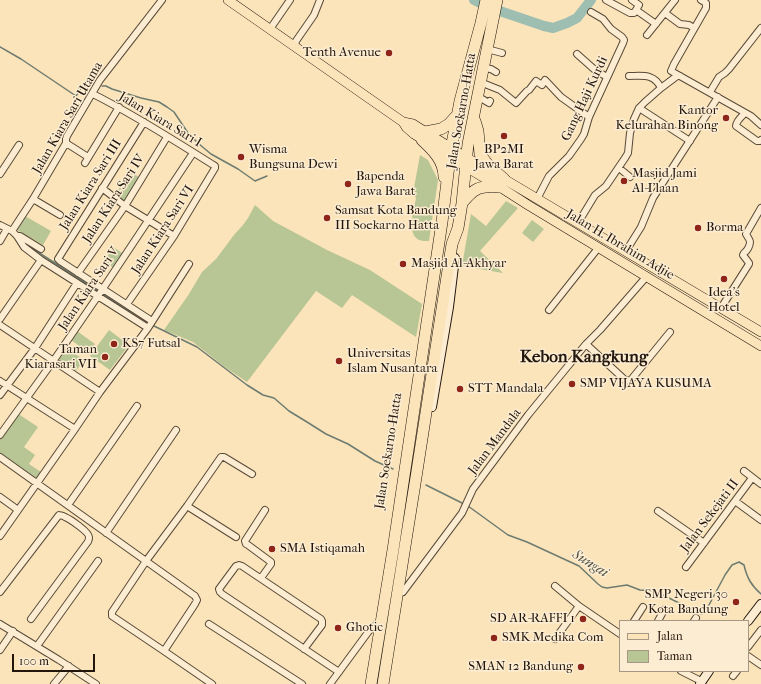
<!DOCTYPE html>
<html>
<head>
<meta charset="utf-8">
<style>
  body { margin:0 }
  #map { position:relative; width:761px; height:684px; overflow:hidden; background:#fbe4ba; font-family:"IM FELL French Canon",serif }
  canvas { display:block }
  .legend { position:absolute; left:619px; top:620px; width:130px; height:52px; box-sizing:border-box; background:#fcedd2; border:1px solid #a59783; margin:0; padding:5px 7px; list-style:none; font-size:12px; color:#22160d }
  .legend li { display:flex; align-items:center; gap:8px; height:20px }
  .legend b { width:20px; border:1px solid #a59783 }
  .scale { position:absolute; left:12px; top:654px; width:83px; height:18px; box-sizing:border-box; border:2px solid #22160d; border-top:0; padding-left:5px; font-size:12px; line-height:14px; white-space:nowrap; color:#22160d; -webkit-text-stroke:3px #fcedd2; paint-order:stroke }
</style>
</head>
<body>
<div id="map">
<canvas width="761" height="684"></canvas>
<ul class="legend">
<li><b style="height:5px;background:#fbe4ba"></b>Jalan</li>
<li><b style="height:11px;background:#b8c594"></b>Taman</li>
</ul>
<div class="scale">100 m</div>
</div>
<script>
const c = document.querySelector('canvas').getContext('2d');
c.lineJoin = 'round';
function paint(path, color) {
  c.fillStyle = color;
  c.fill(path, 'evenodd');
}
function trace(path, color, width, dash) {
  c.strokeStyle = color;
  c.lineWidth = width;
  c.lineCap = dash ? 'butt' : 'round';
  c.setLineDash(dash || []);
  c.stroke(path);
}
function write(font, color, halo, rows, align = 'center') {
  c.font = font + ' "IM FELL French Canon",serif';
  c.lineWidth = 3;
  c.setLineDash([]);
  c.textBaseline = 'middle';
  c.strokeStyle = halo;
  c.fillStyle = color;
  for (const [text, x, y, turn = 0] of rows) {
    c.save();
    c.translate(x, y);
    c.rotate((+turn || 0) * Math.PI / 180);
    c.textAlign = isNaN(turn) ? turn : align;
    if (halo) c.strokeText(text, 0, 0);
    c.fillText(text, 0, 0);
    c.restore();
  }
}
const green = new Path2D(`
  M420 155 428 160 438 180 429 241C426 241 422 241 419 240 406 233 414 210 416 198L413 193Z
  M130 171 140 178 125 201 115 195Z
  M506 201 518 208 480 251 503 273 462 266 471 214 486 226Z
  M255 205 273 221 327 250 370 270 422 304 416 337 352 295 342 308 316 291 247 382 225 367 193 342 164 330 189 294 202 272 216 259 234 235 243 225 248 218Z
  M25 216 51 231 43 245 17 230Z
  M532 220 544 229 533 242 522 233Z
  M113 247 124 254 114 268 104 262Z
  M53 260 99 290 98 292 52 262Z
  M109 330 129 345 110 370 90 356Z
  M77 331 95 344 89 353 71 340Z
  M67 348 84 360 76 371 59 360Z
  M17 413 38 427 24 447 35 455 29 464 41 472 36 479 0 454V438Z`);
const stream = new Path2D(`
  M0 47 21 59 76 96 86 81 94 84
  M102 86H106L112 89 141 98 159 102 167 107 174 112 188 133 199 144 211 154 238 169 255 181 267 176
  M25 242 27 245 98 291
  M101 293 149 323
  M152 325 197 347 247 385 263 395 274 398 289 411 307 422 326 434 348 444 375 461 393 469
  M426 485 462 503
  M468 506 508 535 527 542 579 566 598 584 602 587 607 588 627 585 640 590 655 591 697 612 702 614 709 605 725 575 732 565 739 562 744 565C747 578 751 585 761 594`);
const river = new Path2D(`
  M474 0 491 8 544 26 553 28 567 23 577 18 591 0`);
const street = new Path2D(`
  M606 0 630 13H634L636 10
  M632 0 639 5 636 10 656 24
  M701 0 706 3V8L674 64 671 71 751 116 761 125
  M665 13 680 24 689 25 694 28
  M270 29 290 0
  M647 35 675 0
  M295 46 296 41 314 15 320 0
  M487 49 502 53
  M577 54 595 70 607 77
  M483 68 491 69 496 72
  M629 76C642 76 654 73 661 88
  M480 82 500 90 516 103 527 91 529 90 536 81 542 85 545 80 561 97 589 117
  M710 92 719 77 725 73 729 69 761 28
  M93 94C135 115 175 141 215 166V168L174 236 127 304
  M477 96 489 103 490 101
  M639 108 690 141
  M745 113C742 116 736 121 736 126L757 141H760L761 140
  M144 122 58 259 60 261 152 321
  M66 143 88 157
  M85 163 119 107
  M619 168 630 177
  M0 174 19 145
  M102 188 125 206 174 236
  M33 199 60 215
  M537 199 549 176 569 156 581 139 584 134 589 117 623 43 624 40 622 37 611 29 603 19 591 12
  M578 223 595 195 606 186 625 158 628 153 630 133 634 119 639 108 645 102 661 88 677 76H680
  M0 225 12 231 17 236 24 247 41 260 148 328
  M12 231 33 199 66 143V139L67 136 100 80 162 0
  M17 236H20L41 249
  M0 241 7 229
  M626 251 641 227 653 198 660 187 718 97
  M78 273 125 206 167 137
  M721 308 749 264V263L743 255 744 253C747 251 750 246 750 242 750 240 747 236 746 234L761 208
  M549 310 599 247
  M0 319 41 260
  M0 325 100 392
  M586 344 625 380 630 381 670 332
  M0 381 75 429
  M0 395 35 348 77 283
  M0 435 54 360 102 290 193 153
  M0 457 195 596 197 600 195 604 164 651 212 684
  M744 471 761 484
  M0 497 18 510
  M735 501 761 520
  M68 505 137 406
  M187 506 236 537
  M658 511 704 543
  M106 533 176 430
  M0 536 75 429 100 392 148 328 189 264
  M686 567 752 478
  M261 578 271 564V562L248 545 246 544 245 541 265 510
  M555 586 579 606 620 634
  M0 592 59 515C62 516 62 515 65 517 70 519 89 532 89 537 89 540 88 542 87 543L31 619
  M403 592 462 513 473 489 528 415 586 344 600 330 647 276
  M634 621 643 607
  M658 621 664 610
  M694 621 696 618
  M0 624 59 660 96 684
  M209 624 302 684
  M555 639 579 606
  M37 646 98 561
  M748 647 761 630
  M304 649 322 625V621L321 619 242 566 239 565 236 566 219 589 220 592 222 594 339 672
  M0 650 13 631
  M164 651 112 616V612L146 561 187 506 221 457H224L252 474
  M748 656 761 665
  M681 671 701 681
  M733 676 737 671
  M54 684 69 666
  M330 684 369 631 377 624`);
const secondary = new Path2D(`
  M432 407 449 307 455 258
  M748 621 761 604
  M700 684 709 671`);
const primary = new Path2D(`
  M228 0 403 122 413 124 467 158 504 179 761 332
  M403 122 406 127 414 134 466 167 500 187 528 205 761 346`);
const highway = new Path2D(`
  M475 121 478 131 480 154 489 166 504 179
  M425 132 441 129 449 124 458 114
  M422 140C433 150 444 161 444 177
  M462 203C469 195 475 187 486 187 491 186 496 187 500 187
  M371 684 393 550 442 222 451 149 460 101 481 23 486 0
  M383 684 417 471 452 244 458 228 462 203 468 144 497 0`);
const markers = [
  [389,53,4,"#8f2418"],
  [726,118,4,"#8f2418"],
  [504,136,4,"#8f2418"],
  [241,157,4,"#8f2418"],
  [624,181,4,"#8f2418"],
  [348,184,4,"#8f2418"],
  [327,218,4,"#8f2418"],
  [698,228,4,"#8f2418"],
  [403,264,4,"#8f2418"],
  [724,279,4,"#8f2418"],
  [114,344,4,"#8f2418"],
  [105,357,4,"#8f2418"],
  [339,361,4,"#8f2418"],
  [572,384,4,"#8f2418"],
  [460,389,4,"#8f2418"],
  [272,549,4,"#8f2418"],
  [736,602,4,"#8f2418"],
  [583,619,4,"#8f2418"],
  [338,628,4,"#8f2418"],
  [494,638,4,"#8f2418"],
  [581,667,4,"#8f2418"]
];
const poiNames = [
  ["Tenth Avenue",381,53,"right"],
  ["Kantor",718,111,"right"],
  ["Kelurahan Binong",718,126,"right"],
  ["Wisma",249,150],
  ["Bungsuna Dewi",249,165],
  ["BP2MI",504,150,"center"],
  ["Jawa Barat",504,165,"center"],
  ["Masjid Jami",632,174],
  ["Al-I'laan",632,189],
  ["Bapenda",356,177],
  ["Jawa Barat",356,192],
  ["Samsat Kota Bandung",335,211],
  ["III Soekarno Hatta",335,226],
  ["Borma",706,228],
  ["Masjid Al-Akhyar",411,264],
  ["Idea's",724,293,"center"],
  ["Hotel",724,308,"center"],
  ["KS7 Futsal",122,344],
  ["Taman",97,350,"right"],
  ["Kiarasari VII",97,365,"right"],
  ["Universitas",347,354],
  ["Islam Nusantara",347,369],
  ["SMP VIJAYA KUSUMA",580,384],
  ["STT Mandala",468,389],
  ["SMA Istiqamah",280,549],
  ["SMP Negeri 30",728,595,"right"],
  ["Kota Bandung",728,610,"right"],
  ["SD AR-RAFFI 1",575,619,"right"],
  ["Ghotic",346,628],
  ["SMK Medika Com",502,638],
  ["SMAN 12 Bandung",573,667,"right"]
];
const streetNames = [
  ["Gang Haji Kurdi",585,99,-65],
  ["Jalan Soekarno-Hatta",462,111,-80],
  ["Jalan Kiara Sari Utama",68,118,-60],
  ["Jalan Kiara Sari I",160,120,31],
  ["Jalan Kiara Sari III",91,185,-58],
  ["Jalan Kiara Sari IV",114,199,-57],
  ["Jalan Kiara Sari VI",163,230,-57],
  ["Jalan H. Ibrahim Adjie",620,245,31],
  ["Jalan Kiara Sari V",89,289,-56],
  ["Jalan Mandala",495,442,-53],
  ["Jalan Soekarno-Hatta",389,451,-81],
  ["Jalan Sekejati II",710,516,-53]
];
const waterNames = [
  ["Sungai",590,564,32]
];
const districtNames = [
  ["Kebon Kangkung",584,358]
];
paint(green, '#b8c594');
trace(stream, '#6d7b70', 1.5);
trace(river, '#9fbeb2', 10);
trace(street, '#584a38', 8);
trace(secondary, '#22160d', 10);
trace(primary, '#22160d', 10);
trace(highway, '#22160d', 12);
trace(street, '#fcedd2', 6);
trace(secondary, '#fcedd2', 8);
trace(primary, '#fbe4ba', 9);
trace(highway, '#fbe4ba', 11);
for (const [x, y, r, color] of markers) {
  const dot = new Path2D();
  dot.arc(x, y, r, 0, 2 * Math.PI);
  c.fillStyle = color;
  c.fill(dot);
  trace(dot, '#fcedd2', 1.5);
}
write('13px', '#22160d', '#fcedd2', poiNames, 'left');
write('13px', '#22160d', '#fcedd2', streetNames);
write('italic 14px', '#4e5147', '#fcedd2', waterNames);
write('bold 17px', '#22160d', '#fcedd2', districtNames);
</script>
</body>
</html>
